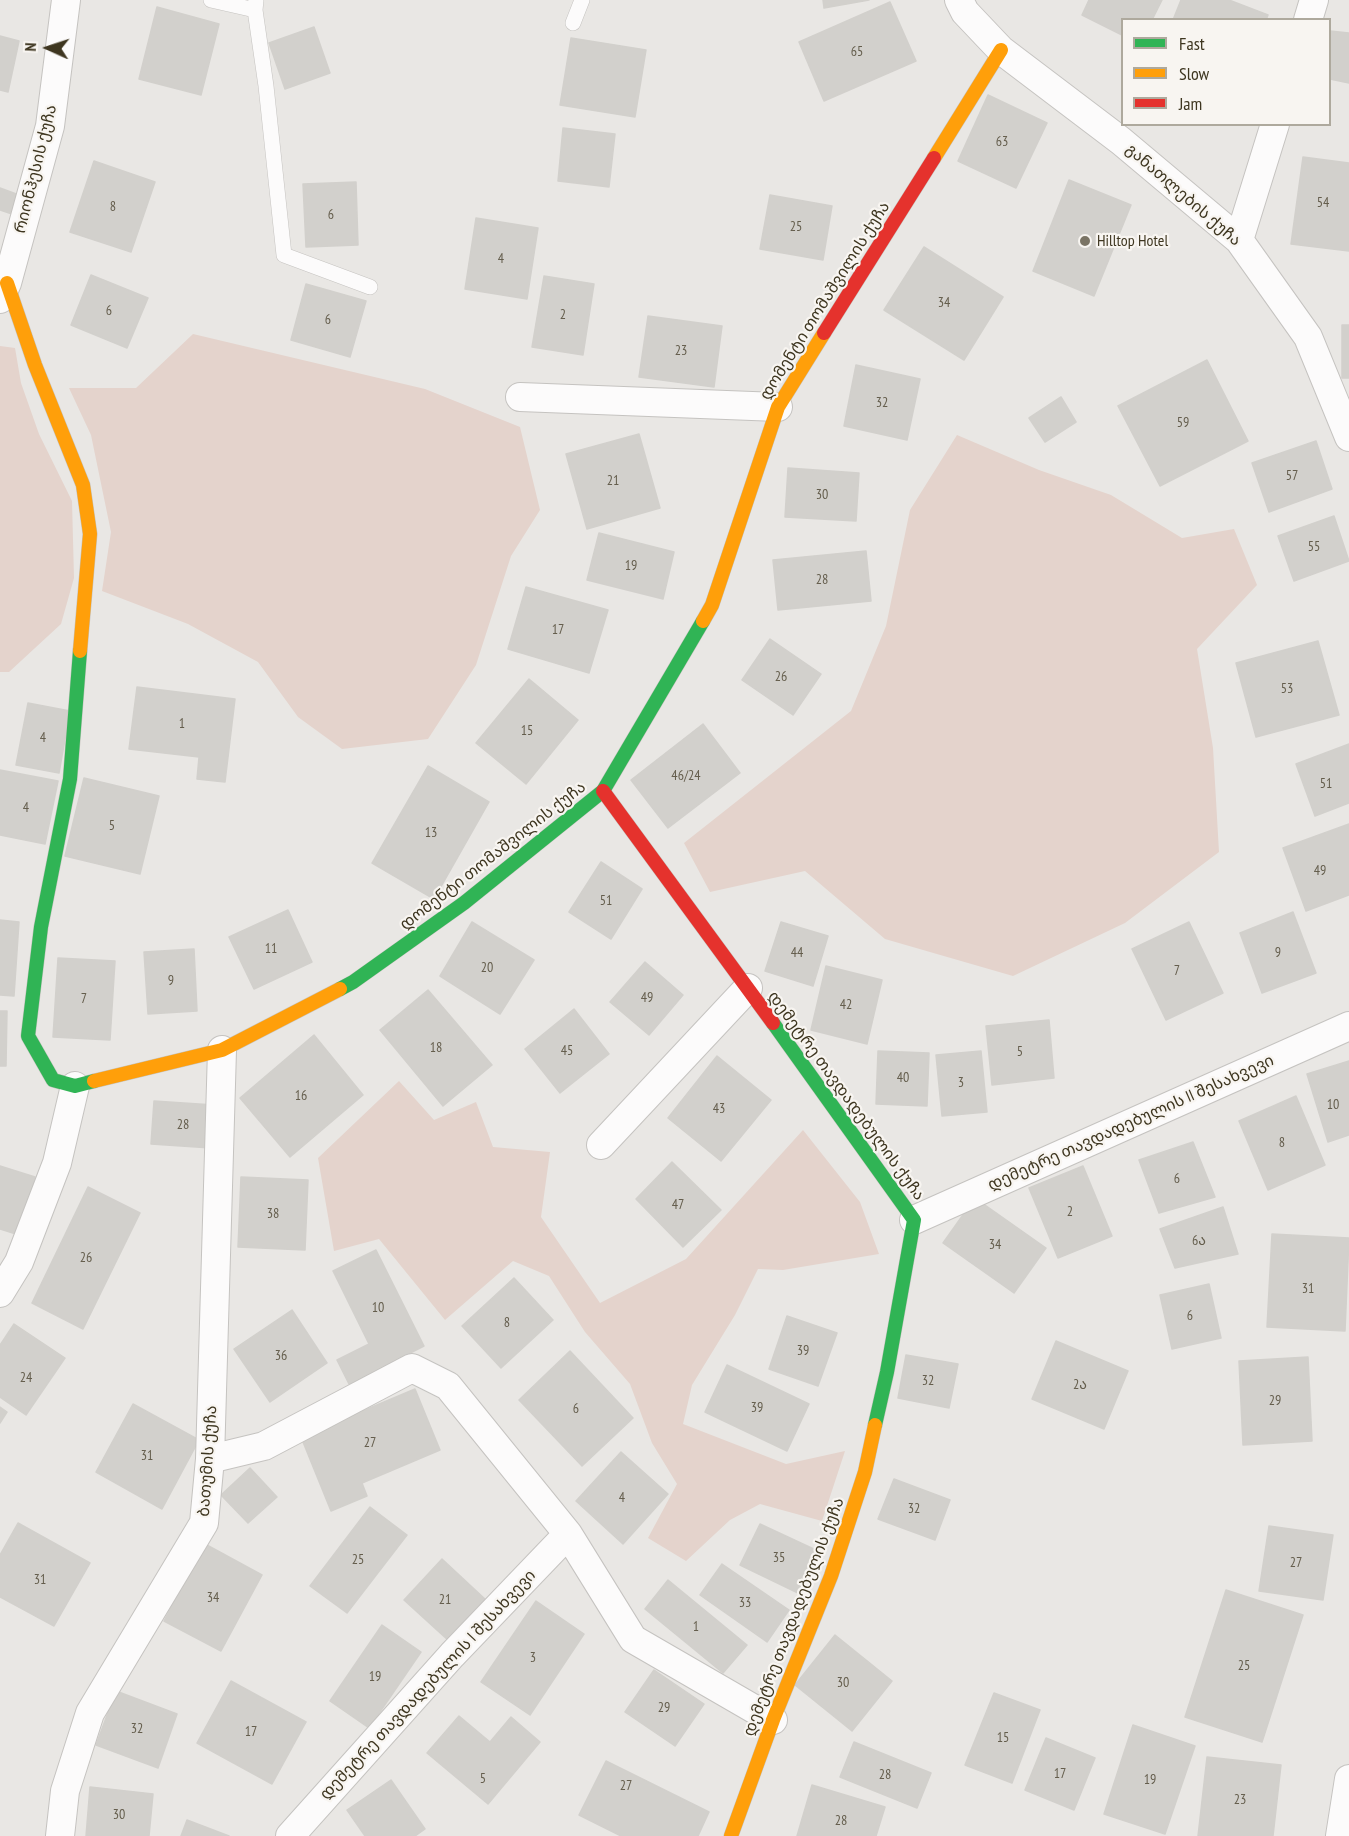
<!DOCTYPE html>
<html>
<head>
<meta charset="utf-8">
<style>
  body { margin:0 }
  #map { position:relative; width:1349px; height:1836px; overflow:hidden; background:#e9e7e4; font-family:"PT Sans Narrow",sans-serif }
  canvas { display:block }
  .legend { position:absolute; left:1121px; top:18px; width:210px; height:108px; box-sizing:border-box; background:#f8f5f1; border:2px solid #aea99d; margin:0; padding:8px 10px; list-style:none; font-size:18px; color:#3e3620 }
  .legend li { display:flex; align-items:center; gap:12px; height:30px }
  .legend b { width:30px; border:2px solid #aea99d }
  .north { position:absolute; left:18px; top:18px; width:60px; height:60px; -webkit-text-stroke:4px #f8f5f1; paint-order:stroke; rotate:273deg; font-size:16px; font-weight:700; line-height:24px; text-align:center; color:#3e3620 }
  .north::after { content:''; display:block; margin:auto; width:21px; height:27px; background:#3e3620; clip-path:polygon(50% 0,100% 100%,50% 72%,0 100%) }
</style>
</head>
<body>
<div id="map">
<canvas width="1349" height="1836"></canvas>
<ul class="legend">
<li><b style="height:8px;background:#30b455"></b>Fast</li>
<li><b style="height:8px;background:#ff9f0a"></b>Slow</li>
<li><b style="height:8px;background:#e5322d"></b>Jam</li>
</ul>
<div class="north">N</div>
</div>
<script>
const c = document.querySelector('canvas').getContext('2d');
c.lineJoin = 'round';
function paint(path, color) {
  c.fillStyle = color;
  c.fill(path, 'evenodd');
}
function trace(path, color, width, dash) {
  c.strokeStyle = color;
  c.lineWidth = width;
  c.lineCap = dash ? 'butt' : 'round';
  c.setLineDash(dash || []);
  c.stroke(path);
}
function write(font, color, halo, rows, align = 'center') {
  c.font = font + ' "PT Sans Narrow","Noto Sans Georgian",sans-serif';
  c.lineWidth = 4.5;
  c.setLineDash([]);
  c.textBaseline = 'middle';
  c.strokeStyle = halo;
  c.fillStyle = color;
  for (const [text, x, y, turn = 0] of rows) {
    c.save();
    c.translate(x, y);
    c.rotate((+turn || 0) * Math.PI / 180);
    c.textAlign = isNaN(turn) ? turn : align;
    if (halo) c.strokeText(text, 0, 0);
    c.fillText(text, 0, 0);
    c.restore();
  }
}
const green = new Path2D(`
  M193 334 425 389 520 427 540 510 511 556 476 665 428 739 342 749 298 717 258 662 188 624 102 591 111 532 91 435 69 388H136Z
  M0 346 15 348 21 383 39 434 72 501 74 578 61 624 9 672H0Z
  M957 435 1039 470 1111 495 1182 538 1234 529 1257 585 1197 649 1213 748 1219 852 1125 923 1013 976 885 939 805 871 710 892 684 843 851 711 886 626 910 510Z
  M399 1081 434 1120 476 1102 493 1147 550 1152 541 1217 600 1303 686 1259 803 1130 860 1202 879 1254 783 1270 758 1269 735 1315 692 1385 683 1424 786 1464 845 1451 822 1521 760 1504 730 1520 686 1561 648 1538 677 1484 652 1443 630 1384 585 1332 549 1276 513 1261 445 1320 379 1239 334 1251 318 1158Z`);
const building = new Path2D(`
  M823 0H869L824 8Z
  M1089 0H1162L1152 20H1122V35L1082 15Z
  M1181 0H1229L1268 15 1266 20H1173Z
  M890 2 916 61 824 101 799 42Z
  M157 7 219 24 201 95 139 79Z
  M314 27 330 73 285 89 269 43Z
  M1330 31 1349 33V83L1330 79Z
  M0 36 19 41 8 92 0 90Z
  M571 38 646 50 635 117 560 105Z
  M988 95 1047 123 1016 188 958 161Z
  M563 128 615 134 609 187 558 181Z
  M1303 157 1349 163V251L1291 244Z
  M94 161 155 182 131 252 70 232Z
  M1069 180 1131 205 1094 296 1033 271Z
  M356 182 358 245 306 247 303 184Z
  M0 188 19 195 12 214 0 210Z
  M770 195 832 206 823 260 760 249Z
  M476 218 538 228 527 299 465 289Z
  M924 247 1003 297 964 360 884 310Z
  M91 275 148 298 127 348 71 325Z
  M544 276 594 284 583 355 532 347Z
  M306 284 366 301 350 357 291 340Z
  M648 316 722 326 714 387 639 377Z
  M1342 325H1349V378H1342Z
  M1207 360 1248 441 1160 486 1118 406Z
  M856 365 920 379 907 440 844 426Z
  M1061 397 1076 422 1045 442 1029 418Z
  M639 434 660 508 587 529 566 454Z
  M1316 441 1332 489 1269 512 1252 463Z
  M788 468 859 473 856 521 785 517Z
  M1334 516 1349 561 1294 581 1278 536Z
  M599 533 674 552 663 599 587 580Z
  M866 551 871 601 778 610 773 560Z
  M526 587 608 610 589 673 508 649Z
  M770 639 821 674 793 715 742 680Z
  M1318 641 1339 715 1256 737 1236 663Z
  M529 679 578 720 526 784 476 743Z
  M137 687 235 699 225 782 197 779 199 757 129 749Z
  M28 703 70 711 59 773 16 765Z
  M703 724 740 773 668 828 631 780Z
  M1349 744V803L1315 816 1296 764Z
  M428 766 489 802 434 899 372 863Z
  M0 770 58 781 45 844 0 835Z
  M84 778 159 796 140 874 65 856Z
  M1349 824V895L1306 911 1283 848Z
  M601 862 642 889 611 939 569 912Z
  M288 910 312 962 254 989 229 937Z
  M1293 912 1316 973 1262 993 1240 933Z
  M0 920 19 922 14 996 0 995Z
  M472 922 534 960 500 1014 440 976Z
  M781 922 828 936 813 986 765 971Z
  M1189 922 1223 993 1166 1020 1132 949Z
  M194 949 197 1011 148 1014 144 952Z
  M58 958 115 961 110 1040 53 1037Z
  M645 962 683 995 649 1035 610 1002Z
  M826 966 882 980 867 1044 811 1030Z
  M428 990 492 1065 443 1106 380 1030Z
  M574 1009 609 1054 560 1093 525 1049Z
  M0 1011H7L6 1066H0Z
  M1049 1020 1054 1078 992 1085 986 1026Z
  M314 1035 363 1095 290 1157 240 1098Z
  M878 1051 929 1053 927 1106 876 1104Z
  M981 1051 987 1112 942 1116 936 1055Z
  M717 1056 771 1100 721 1161 668 1118Z
  M1349 1061V1135L1328 1142 1307 1074Z
  M1296 1096 1325 1165 1268 1190 1239 1121Z
  M154 1101 214 1105 211 1148 151 1144Z
  M1193 1142 1215 1197 1159 1213 1139 1160Z
  M672 1162 721 1210 683 1247 636 1199Z
  M0 1166 35 1177 16 1234 0 1229Z
  M1083 1166 1112 1236 1058 1258 1029 1188Z
  M241 1177 308 1180 305 1250 238 1247Z
  M88 1187 140 1213 83 1329 32 1303Z
  M975 1198 1046 1248 1014 1293 943 1243Z
  M1223 1207 1238 1254 1175 1268 1160 1229Z
  M1272 1234 1349 1238 1345 1331 1267 1327Z
  M376 1250 424 1346 349 1384 337 1360 369 1344 333 1271Z
  M514 1278 553 1320 501 1368 462 1326Z
  M1209 1284 1221 1338 1172 1349 1160 1295Z
  M292 1310 327 1363 270 1402 234 1349Z
  M787 1316 837 1333 818 1386 769 1369Z
  M14 1324 65 1358 26 1415 0 1397V1345Z
  M1056 1341 1128 1371 1104 1429 1032 1399Z
  M570 1351 633 1418 582 1466 519 1400Z
  M906 1355 958 1364 949 1408 898 1398Z
  M1308 1357 1312 1441 1243 1445 1239 1361Z
  M727 1365 809 1404 787 1451 705 1412Z
  M415 1389 440 1450 362 1483 367 1496 331 1511 301 1437Z
  M133 1404 199 1440 162 1509 96 1472Z
  M0 1407 7 1412 0 1423Z
  M621 1452 668 1494 623 1544 576 1501Z
  M250 1468 277 1497 248 1523 221 1495Z
  M894 1479 950 1500 935 1540 878 1519Z
  M370 1507 407 1535 347 1613 310 1586Z
  M18 1523 90 1563 54 1626 0 1597V1555Z
  M760 1524 818 1551 798 1593 740 1565Z
  M1269 1526 1333 1535 1323 1600 1259 1591Z
  M205 1544 262 1575 221 1651 164 1621Z
  M442 1559 486 1600 449 1641 404 1600Z
  M722 1564 789 1610 767 1642 700 1595Z
  M668 1580 747 1645 723 1673 645 1609Z
  M1226 1590 1303 1615 1262 1742 1185 1717Z
  M536 1601 584 1634 530 1715 481 1682Z
  M382 1625 421 1652 369 1728 330 1701Z
  M835 1635 892 1681 852 1731 795 1685Z
  M654 1670 704 1704 675 1746 625 1712Z
  M231 1681 306 1722 272 1784 197 1743Z
  M116 1691 177 1714 158 1768 96 1745Z
  M994 1693 1040 1710 1012 1783 965 1765Z
  M459 1716 490 1742 511 1717 540 1742 488 1804 427 1753Z
  M1133 1725 1195 1746 1165 1834 1104 1814Z
  M1046 1738 1095 1758 1074 1810 1025 1790Z
  M854 1742 931 1773 917 1808 840 1777Z
  M1207 1757 1281 1765 1273 1836H1198Z
  M606 1761 709 1812 698 1836H621L579 1815Z
  M391 1780 425 1829 415 1836H365L347 1810Z
  M812 1785 885 1807 876 1836H797Z
  M90 1787 153 1794 149 1836H86Z
  M187 1820 229 1836H181Z`);
const lane = new Path2D(`
  M211 0 255 10 256 0
  M255 10 266 86 284 255 370 287
  M573 23 582 0`);
const street = new Path2D(`
  M959 0 965 12 1001 50 1121 141 1239 240 1308 337 1349 437
  M1308 20 1314 0
  M1239 240 1275 124
  M0 299 7 283 50 126 66 0
  M520 397 778 407
  M601 1145 748 988
  M914 1220 1349 1026
  M0 1293 19 1262 57 1163 75 1086
  M210 1459 264 1446 412 1368 448 1386 568 1534 633 1639 773 1720
  M60 1836 65 1791 90 1713 204 1523 210 1459 222 1050
  M290 1836 452 1655 568 1534
  M1340 1836 1349 1779`);
const fast = new Path2D(`
  M80 651 70 779 41 927 28 1036 53 1080 75 1086 94 1081
  M340 989 353 982 464 903 603 791 703 621
  M773 1023 914 1220 887 1372 875 1425`);
const slow = new Path2D(`
  M934 158 1001 50
  M7 283 35 365 83 485 90 534 80 651
  M703 621 712 605 778 407 824 333
  M94 1081 222 1050 340 989
  M731 1836 773 1720 831 1576 865 1472 875 1425`);
const jam = new Path2D(`
  M824 333 934 158
  M603 791 773 1023`);
const markers = [
  [1085,241,6,"#7a7465"]
];
const numberNames = [
  ["65",857,52],
  ["63",1002,142],
  ["54",1323,203],
  ["8",113,207],
  ["6",331,215],
  ["25",796,227],
  ["4",501,259],
  ["34",944,303],
  ["6",109,311],
  ["2",563,315],
  ["6",328,320],
  ["23",681,351],
  ["32",882,403],
  ["59",1183,423],
  ["57",1292,476],
  ["21",613,481],
  ["30",822,495],
  ["55",1314,547],
  ["19",631,566],
  ["28",822,580],
  ["17",558,630],
  ["26",781,677],
  ["53",1287,689],
  ["1",182,724],
  ["15",527,731],
  ["4",43,738],
  ["46/24",686,776],
  ["51",1326,784],
  ["4",26,808],
  ["5",112,826],
  ["13",431,833],
  ["49",1320,871],
  ["51",606,901],
  ["11",271,949],
  ["44",797,953],
  ["9",1278,953],
  ["20",487,968],
  ["7",1177,971],
  ["9",171,981],
  ["49",647,998],
  ["7",84,999],
  ["42",846,1005],
  ["18",436,1048],
  ["45",567,1051],
  ["5",1020,1052],
  ["40",903,1078],
  ["3",961,1083],
  ["16",301,1096],
  ["10",1333,1105],
  ["43",719,1109],
  ["28",183,1125],
  ["8",1282,1143],
  ["6",1177,1179],
  ["47",678,1205],
  ["2",1070,1212],
  ["38",273,1214],
  ["6ა",1199,1241],
  ["34",995,1245],
  ["26",86,1258],
  ["31",1308,1289],
  ["10",378,1308],
  ["6",1190,1316],
  ["8",507,1323],
  ["39",803,1351],
  ["36",281,1356],
  ["24",26,1378],
  ["32",928,1381],
  ["2ა",1080,1385],
  ["29",1275,1401],
  ["39",757,1408],
  ["6",576,1409],
  ["27",370,1443],
  ["31",147,1456],
  ["4",622,1498],
  ["32",914,1509],
  ["35",779,1558],
  ["25",358,1560],
  ["27",1296,1563],
  ["31",40,1580],
  ["34",213,1598],
  ["21",445,1600],
  ["33",745,1603],
  ["1",696,1627],
  ["3",533,1658],
  ["25",1244,1666],
  ["19",375,1677],
  ["30",843,1683],
  ["29",664,1708],
  ["32",137,1729],
  ["17",251,1732],
  ["15",1003,1738],
  ["17",1060,1774],
  ["28",885,1775],
  ["5",483,1779],
  ["19",1150,1780],
  ["27",626,1786],
  ["23",1240,1800],
  ["30",119,1815],
  ["28",841,1821]
];
const streetNames = [
  ["რიონჰესის ქუჩა",36,169,-76],
  ["განათლების ქუჩა",1183,195,41],
  ["დომენტი თომაშვილის ქუჩა",825,301,-58],
  ["დომენტი თომაშვილის ქუჩა",493,856,-38],
  ["დემეტრე თავდადებულის ქუჩა",846,1096,54],
  ["დემეტრე თავდადებულის II შესახვევი",1131,1123,-24],
  ["ბათუმის ქუჩა",208,1461,-86],
  ["დემეტრე თავდადებულის ქუჩა",794,1617,-69],
  ["დემეტრე თავდადებულის I შესახვევი",428,1685,-47]
];
const poiNames = [
  ["Hilltop Hotel",1097,241]
];
paint(green, '#e4d3cc');
paint(building, '#d2d0cc');
trace(building, '#d2d0cc', 1.5);
trace(lane, '#c5c3c0', 16);
trace(street, '#c5c3c0', 30);
trace(fast, '#c5c3be', 15);
trace(slow, '#c5c3be', 15);
trace(jam, '#c5c3be', 15);
trace(lane, '#fcfbfb', 15);
trace(street, '#fcfbfb', 28);
trace(fast, '#30b455', 14);
trace(slow, '#ff9f0a', 14);
trace(jam, '#e5322d', 14);
for (const [x, y, r, color] of markers) {
  const dot = new Path2D();
  dot.arc(x, y, r, 0, 2 * Math.PI);
  c.fillStyle = color;
  c.fill(dot);
  trace(dot, '#f8f5f1', 2);
}
write('14px', '#645d4c', null, numberNames);
write('16px', '#3e3620', '#f8f5f1', streetNames);
write('16px', '#3e3620', '#f8f5f1', poiNames, 'left');
</script>
</body>
</html>
